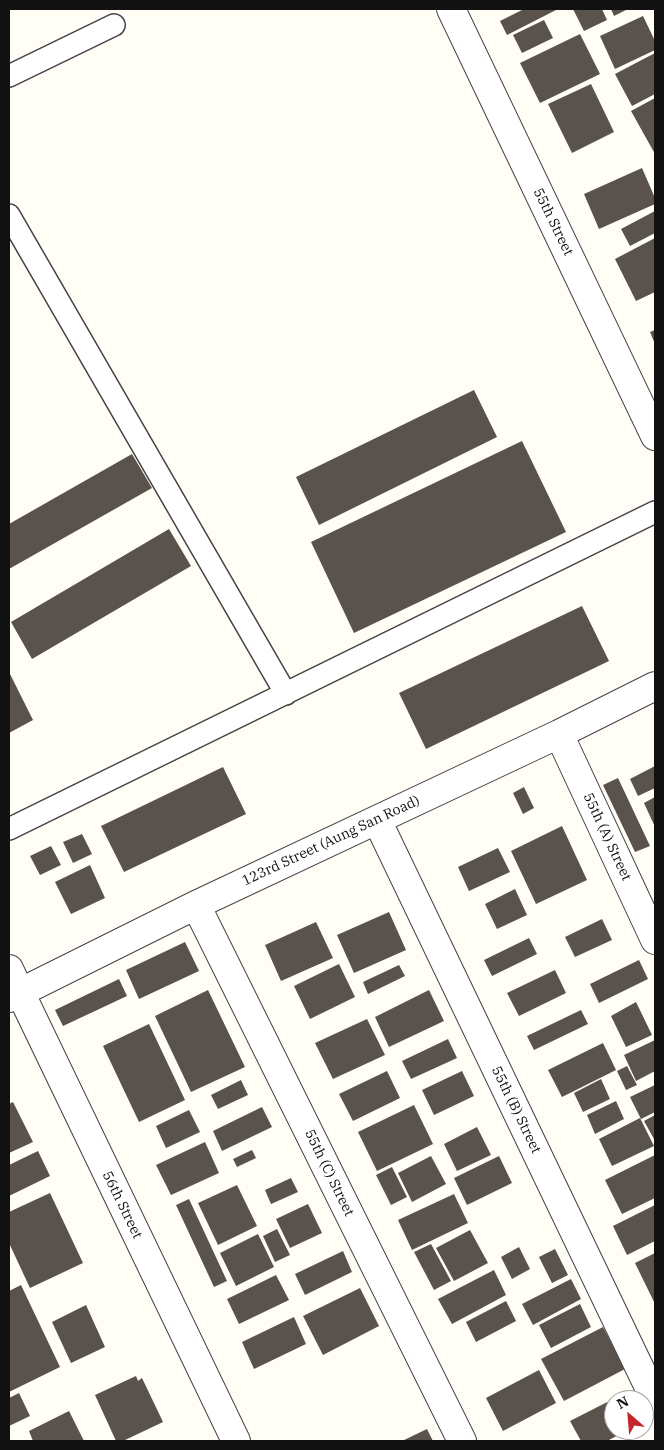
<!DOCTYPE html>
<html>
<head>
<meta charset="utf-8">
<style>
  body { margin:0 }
  #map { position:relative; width:664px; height:1450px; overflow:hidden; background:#fffdf5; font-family:"IBM Plex Serif",serif }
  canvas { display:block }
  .frame { position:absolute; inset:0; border:10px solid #111; pointer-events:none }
  .north { position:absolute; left:604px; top:1390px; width:50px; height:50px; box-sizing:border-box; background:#fff; border:1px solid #a0a0a0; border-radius:50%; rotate:333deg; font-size:14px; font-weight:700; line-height:20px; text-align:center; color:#111 }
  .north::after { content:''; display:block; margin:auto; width:18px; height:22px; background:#c4262e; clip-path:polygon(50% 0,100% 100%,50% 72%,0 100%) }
</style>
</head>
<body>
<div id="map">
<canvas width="664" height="1450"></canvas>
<div class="frame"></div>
<div class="north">N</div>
</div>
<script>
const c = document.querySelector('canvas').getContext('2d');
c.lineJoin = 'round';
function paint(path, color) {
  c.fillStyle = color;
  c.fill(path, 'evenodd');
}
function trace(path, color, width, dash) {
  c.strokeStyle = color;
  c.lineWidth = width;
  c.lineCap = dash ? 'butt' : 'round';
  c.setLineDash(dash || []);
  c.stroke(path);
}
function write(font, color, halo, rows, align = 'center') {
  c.font = font + ' "IBM Plex Serif",serif';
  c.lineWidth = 5;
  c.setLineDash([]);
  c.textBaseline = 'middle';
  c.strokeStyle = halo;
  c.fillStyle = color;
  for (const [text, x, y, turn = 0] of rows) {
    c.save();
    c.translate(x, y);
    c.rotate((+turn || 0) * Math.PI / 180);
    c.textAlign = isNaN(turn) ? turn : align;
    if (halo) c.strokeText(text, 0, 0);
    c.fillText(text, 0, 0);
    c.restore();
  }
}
const building = new Path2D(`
  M524 9H558L507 35 500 21Z
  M573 9H602L607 20 584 31Z
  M611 9H628L614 16Z
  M643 16 655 41V50L615 69 600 36Z
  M544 20 553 38 522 53 513 35Z
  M580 34 600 74 540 103 520 63Z
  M655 53V94L632 106 615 74Z
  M591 84 614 132 572 153 548 104Z
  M655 98V154L631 111Z
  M642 168 655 198V204L599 229 584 194Z
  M655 211V233L630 246 621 229Z
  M655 238V292L636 301 615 259Z
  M655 330V344L650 332Z
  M474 390 497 437 319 525 296 477Z
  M522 441 566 532 354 633 311 542Z
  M132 454 152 488 9 569V524Z
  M169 529 191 566 32 659 11 622Z
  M582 606 609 661 426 749 399 693Z
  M9 672 33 720 9 733Z
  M655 766V788L638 796 630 779Z
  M223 767 246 814 124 872 101 826Z
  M618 778 650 846 635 852 603 785Z
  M524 787 534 808 523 814 513 793Z
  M655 797V827L644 803Z
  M562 826 587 880 536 904 511 851Z
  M82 834 92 854 73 863 63 842Z
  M51 846 61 865 40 875 30 856Z
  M498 848 510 872 469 891 458 867Z
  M90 865 105 898 71 914 55 882Z
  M515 889 527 915 497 929 485 904Z
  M389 912 406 950 354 973 337 935Z
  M602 919 612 940 575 957 565 937Z
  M316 922 333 958 281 981 265 945Z
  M529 938 537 954 492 976 484 960Z
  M185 942 199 971 139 999 126 970Z
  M639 960 648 979 599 1003 590 984Z
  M339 964 355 997 310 1019 294 986Z
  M399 965 405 976 368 994 363 982Z
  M555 970 566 993 519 1016 507 993Z
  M119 979 127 996 63 1026 55 1010Z
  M208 990 245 1067 191 1092 155 1016Z
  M429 990 444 1021 389 1047 375 1017Z
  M636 1002 652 1035 626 1047 611 1016Z
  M581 1010 588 1024 534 1050 527 1036Z
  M367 1019 385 1055 333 1079 315 1043Z
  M149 1024 185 1100 139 1122 103 1046Z
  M448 1039 457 1058 411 1079 402 1061Z
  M655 1040V1071L636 1081 624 1055Z
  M603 1043 616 1070 562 1097 548 1070Z
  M627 1066 637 1085 626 1090 617 1071Z
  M387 1071 400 1098 353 1121 339 1094Z
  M462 1071 474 1096 434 1115 422 1090Z
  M601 1079 610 1099 583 1112 574 1093Z
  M241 1080 248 1095 218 1109 211 1095Z
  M655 1085V1112L641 1119 630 1097Z
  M616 1101 624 1119 595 1134 587 1115Z
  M13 1102 33 1142 9 1153V1104Z
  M414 1105 433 1144 377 1171 358 1132Z
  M262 1107 272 1127 222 1151 213 1131Z
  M189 1110 200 1132 166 1148 156 1126Z
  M655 1115V1138L654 1139 644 1121Z
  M640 1118 654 1146 612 1166 599 1139Z
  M477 1127 491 1155 457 1171 444 1144Z
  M205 1142 219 1173 171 1195 156 1165Z
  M252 1150 256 1158 237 1167 233 1159Z
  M38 1151 50 1176 9 1196V1165Z
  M655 1155V1198L622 1214 605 1180Z
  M431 1156 446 1184 412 1202 398 1173Z
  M499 1156 512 1183 467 1205 454 1178Z
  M392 1167 407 1197 391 1205 376 1175Z
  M291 1178 298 1192 271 1204 265 1190Z
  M237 1185 257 1226 218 1245 198 1203Z
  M50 1193 83 1263 30 1288 9 1243V1212Z
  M454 1194 468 1223 412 1250 398 1220Z
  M189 1199 227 1281 214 1287 176 1205Z
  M308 1204 322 1233 290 1248 276 1219Z
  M655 1205V1241L627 1255 613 1226Z
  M277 1229 290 1255 275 1262 263 1236Z
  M470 1230 488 1263 454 1281 436 1248Z
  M258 1234 274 1267 236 1286 220 1253Z
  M431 1244 451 1281 434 1290 414 1252Z
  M519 1247 530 1269 512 1279 501 1257Z
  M555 1249 568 1275 552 1283 539 1257Z
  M343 1251 352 1272 305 1295 295 1274Z
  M655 1253V1304L635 1263Z
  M494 1270 506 1295 452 1324 438 1299Z
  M276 1275 289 1300 239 1324 227 1299Z
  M571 1279 581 1299 533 1325 522 1304Z
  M21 1285 60 1367 9 1392V1291Z
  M360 1288 379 1326 323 1355 303 1316Z
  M506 1301 516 1321 476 1342 466 1322Z
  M580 1304 591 1327 551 1348 539 1325Z
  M86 1305 105 1347 71 1363 52 1322Z
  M294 1317 306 1344 254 1369 242 1342Z
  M603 1327 625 1369 564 1401 541 1359Z
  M539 1370 556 1403 503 1431 486 1398Z
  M136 1376 138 1381 142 1378 163 1422 123 1441H116L95 1395Z
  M19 1393 30 1416 9 1426V1398Z
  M625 1393 629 1400H614V1430H628L607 1441H581L570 1421Z
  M69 1411 84 1441H33L29 1431Z
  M427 1429 433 1441H402Z`);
const service = new Path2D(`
  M9 76 114 25
  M9 215 286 694
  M9 829 655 512`);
const minor = new Path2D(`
  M451 9 655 436
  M559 734 655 940
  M377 820 655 1400
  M196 905 462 1441
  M9 969 236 1441
  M9 998 196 905 559 734 655 686`);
const streetNames = [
  ["55th Street",553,222,64],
  ["55th (A) Street",607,837,65],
  ["123rd Street (Aung San Road)",331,841,-25],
  ["55th (B) Street",516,1110,64],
  ["55th (C) Street",329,1173,64],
  ["56th Street",122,1205,64]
];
paint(building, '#5a524d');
trace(service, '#444', 24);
trace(minor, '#444', 30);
trace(service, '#fff', 21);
trace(minor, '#fff', 28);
write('14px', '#111', '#fff', streetNames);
</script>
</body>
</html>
